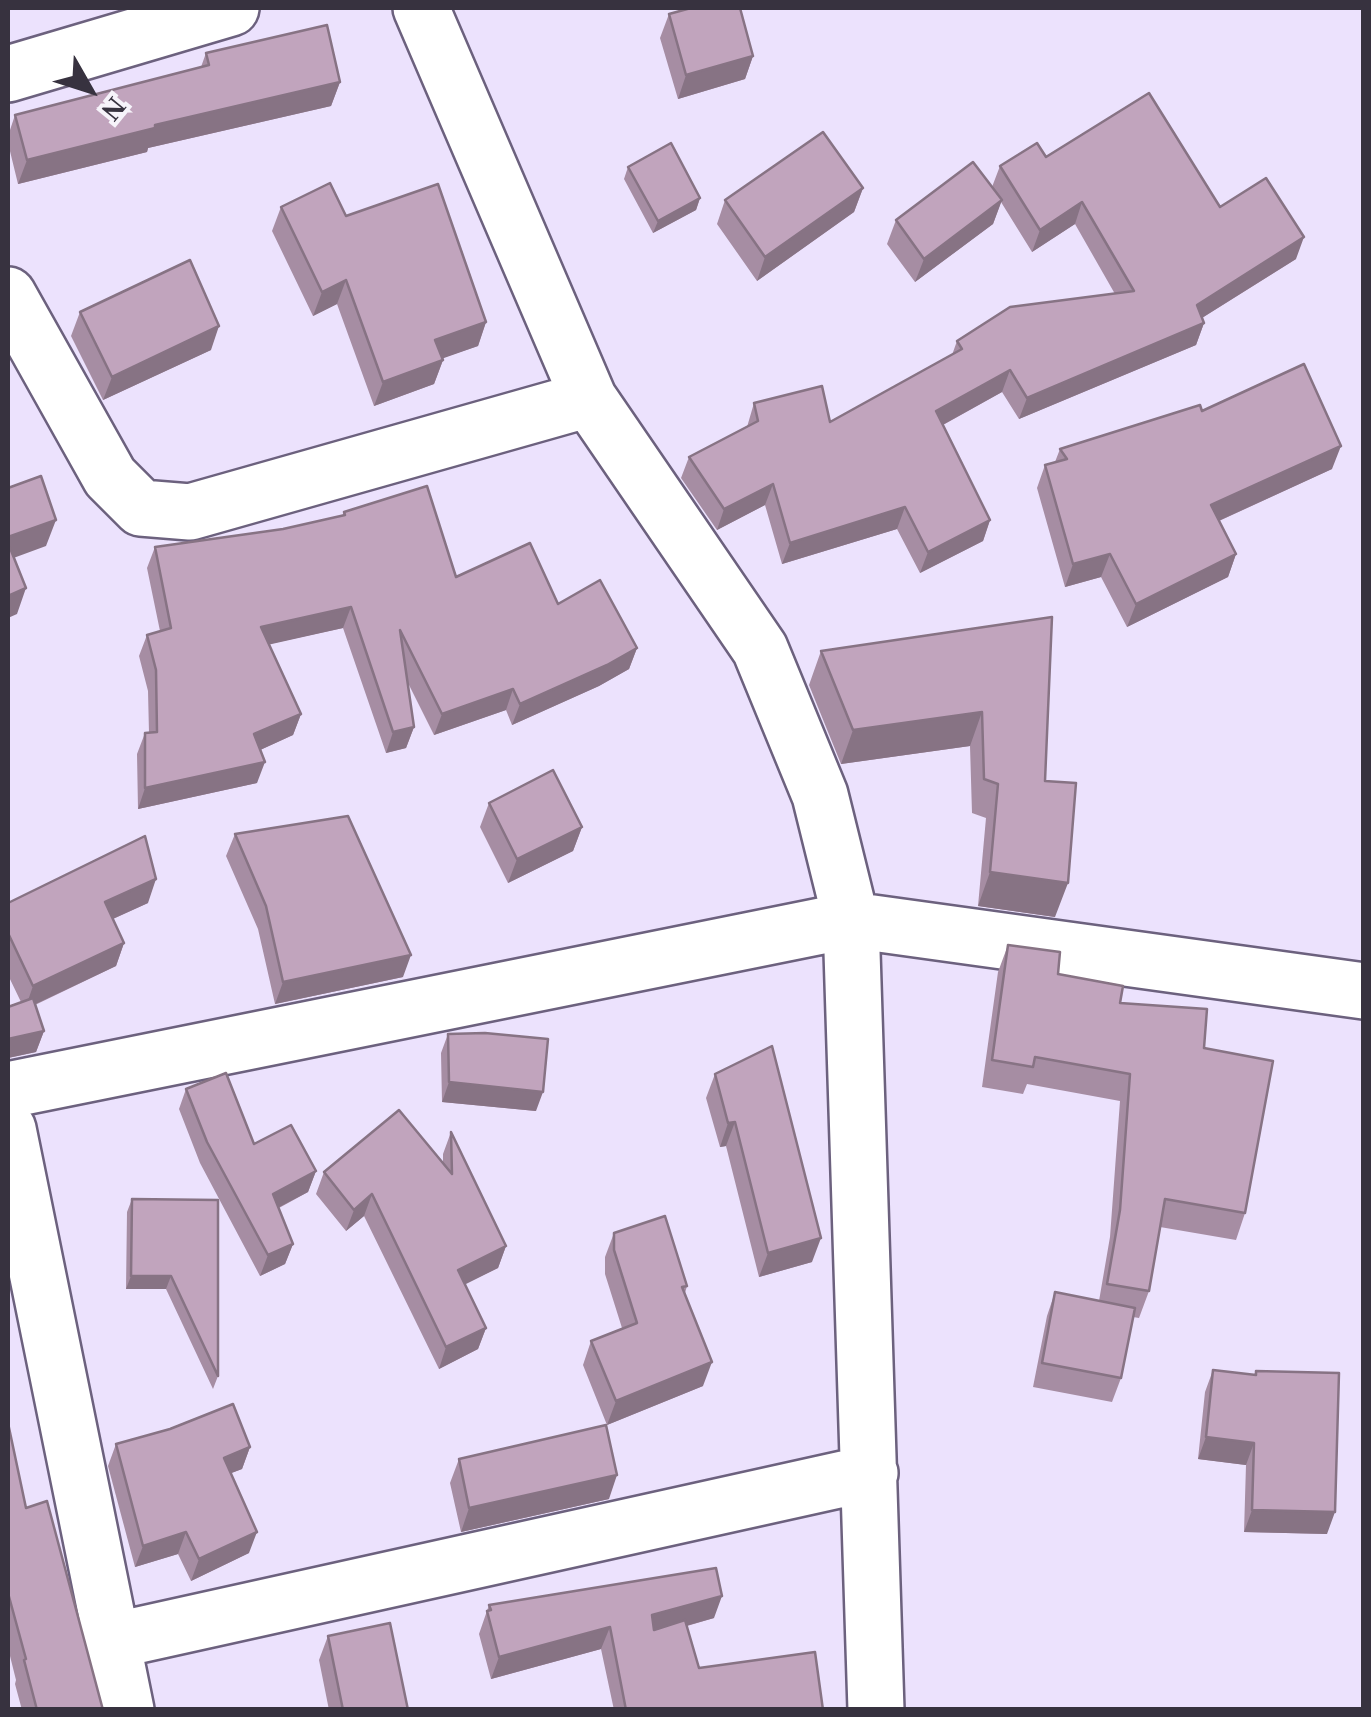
<!DOCTYPE html>
<html>
<head>
<meta charset="utf-8">
<style>
  body { margin:0 }
  #map { position:relative; width:1371px; height:1717px; overflow:hidden; background:#ece2fd; font-family:Georgia,serif }
  canvas { display:block }
  .frame { position:absolute; inset:0; border:10px solid #37323f; pointer-events:none }
  .north { position:absolute; left:40px; top:40px; width:100px; height:100px; -webkit-text-stroke:8px #f6f3fa; paint-order:stroke; rotate:129deg; font-size:28px; font-weight:700; line-height:40px; text-align:center; color:#37323f }
  .north::after { content:''; display:block; margin:auto; width:35px; height:45px; background:#37323f; clip-path:polygon(50% 0,100% 100%,50% 72%,0 100%) }
</style>
</head>
<body>
<div id="map">
<canvas width="1371" height="1717"></canvas>
<div class="frame"></div>
<div class="north">N</div>
</div>
<script>
const c = document.querySelector('canvas').getContext('2d');
c.lineJoin = 'round';
function trace(path, color, width, dash) {
  c.strokeStyle = color;
  c.lineWidth = width;
  c.lineCap = dash ? 'butt' : 'round';
  c.setLineDash(dash || []);
  c.stroke(path);
}
function paint(path, color) {
  c.fillStyle = color;
  c.fill(path, 'evenodd');
}
const minor = new Path2D(`
  M421 8 589 399 760 649 820 795 851 920 876 1710
  M8 295 110 477 141 508 190 512 589 399
  M8 1090 851 920 1364 991
  M8 1129 126 1710
  M112 1641 870 1473`);
const major = new Path2D(`
  M8 74 231 8`);
const wall = new Path2D(`
  M669 14 753 56 745 79 678 99 660 38Z
  M206 53 340 82 331 106 148 148 147 152 18 184 8 143V136L15 115 201 67Z
  M1046 157 1220 207 1296 259 1202 318 1204 323 1196 345 1019 419 1002 392 943 425 990 520 983 541 920 573 897 529 782 564 765 505 717 530 681 478 689 457 747 427 754 403 830 422 952 355 957 341 1115 294 1075 224 1032 252 1001 202 993 224 915 282 887 244 896 220 992 187 1000 166Z
  M628 167 700 198 696 210 653 233 624 179Z
  M863 188 854 212 757 281 717 224 725 200Z
  M281 207 346 216 486 322 478 346 442 358 443 360 434 384 374 406 337 304 313 316 272 231Z
  M80 312 211 350 103 400 71 336Z
  M1202 411 1332 469 1219 521 1236 554 1228 577 1127 627 1101 577 1065 587 1037 488 1045 465 1055 462 1060 449Z
  M344 512 456 577 558 604 637 648 629 669 599 686 512 725 506 710 434 735 407 681 414 727 406 748 386 753 343 628 269 644 301 714 293 735 260 750 257 783 138 809 137 754 145 733H149L148 691 139 656 147 635 160 631 147 568 155 547 283 529 342 516Z
  M1052 617 1045 781 1055 917 978 906 986 818 972 813 970 746 841 764 809 685 821 651Z
  M489 803 582 827 573 851 508 883 480 827Z
  M235 834 403 977 275 1004 258 929 226 856Z
  M8 903H148L113 919 124 943 116 966 35 1005 44 1031 36 1052 8 1058V1007L21 1002 8 975Z
  M1008 945 1058 974 1120 1003 1204 1048 1245 1213 1236 1240 1160 1227 1149 1291 1139 1318 1133 1317 1121 1378 1112 1402 1033 1387 1047 1316 1055 1292 1099 1301 1110 1237 1120 1101 1027 1084 1023 1094 982 1087 998 972Z
  M448 1034 536 1111 442 1102 441 1053Z
  M715 1074 812 1262 759 1277 726 1146 720 1147 706 1098Z
  M186 1089 254 1144 316 1171 308 1192 279 1208 293 1244 285 1264 260 1276 200 1163 179 1109Z
  M451 1132 506 1246 498 1268 464 1284 486 1328 478 1349 439 1369 364 1216 346 1231 316 1194 324 1172 443 1164V1154Z
  M132 1199 218 1200V1376L213 1389 166 1289H126L127 1212Z
  M614 1233 687 1286 685 1293 703 1386 607 1425 583 1365 591 1341 622 1328 605 1274V1257Z
  M1213 1370 1254 1375 1256 1371 1327 1534 1244 1532 1246 1465 1198 1459 1205 1392Z
  M8 1423 26 1508 103 1710H22L15 1684 16 1680 8 1648Z
  M116 1444 250 1447 242 1469 231 1473 249 1553 191 1581 178 1554 135 1567 108 1466Z
  M459 1459 609 1499 461 1532 450 1483Z
  M489 1605 714 1618 687 1626 699 1668 823 1710H614L601 1649 491 1679 479 1634Z
  M328 1636 408 1710H329L319 1660Z`);
const shadedWall = new Path2D(`
  M753 56 745 79 678 99 686 75Z
  M340 82 331 106 148 148 147 152 18 184 27 160 155 125Z
  M863 188 854 212 757 281 765 257Z
  M700 198 696 210 653 233 658 221Z
  M1002 200 993 224 915 282 924 259Z
  M1082 202 1075 224 1032 252 1040 230Z
  M1304 237 1296 259 1189 326 1197 305Z
  M346 280 337 304 313 316 322 292Z
  M486 322 478 346 427 364 435 340Z
  M1204 323 1196 345 1019 419 1027 398Z
  M219 326 211 350 103 400 112 377Z
  M443 360 434 384 374 406 383 382Z
  M1010 370 1002 392 928 433 936 411Z
  M1341 446 1332 469 1203 528 1211 505Z
  M773 484 765 505 717 530 724 509Z
  M905 507 897 529 782 564 790 543Z
  M56 520 46 546 8 560V537Z
  M990 520 983 541 920 573 928 552Z
  M1110 554 1101 577 1065 587 1073 564Z
  M1236 554 1228 577 1127 627 1136 604Z
  M26 588 17 614 8 618V596Z
  M351 607 343 628 254 648 261 627Z
  M637 648 629 669 599 686 512 725 520 704Z
  M513 689 506 710 434 735 442 714Z
  M982 712 970 746 841 764 853 730Z
  M301 714 293 735 247 756 254 734Z
  M414 727 406 748 386 753 393 732Z
  M265 762 257 783 138 809 145 788Z
  M582 827 573 851 508 883 517 859Z
  M990 872 1068 883 1055 917 978 906Z
  M156 879 148 903 97 926 105 902Z
  M124 943 116 966 25 1009 33 986Z
  M411 955 403 977 275 1004 283 982Z
  M44 1031 36 1052 8 1058V1039Z
  M449 1082 543 1092 536 1111 442 1102Z
  M735 1122 726 1146 720 1147 728 1123Z
  M316 1171 308 1192 266 1214 273 1194Z
  M372 1194 364 1216 346 1231 354 1210Z
  M821 1238 812 1262 759 1277 768 1253Z
  M293 1244 285 1264 260 1276 268 1255Z
  M506 1246 498 1268 450 1292 458 1270Z
  M131 1276H171L166 1289H126Z
  M486 1328 478 1349 439 1369 446 1347Z
  M712 1362 703 1386 607 1425 616 1401Z
  M1206 1437 1254 1443 1246 1465 1198 1459Z
  M250 1447 242 1469 216 1479 224 1458Z
  M617 1475 609 1499 461 1532 469 1508Z
  M1252 1510 1335 1512 1327 1534 1244 1532Z
  M186 1532 178 1554 135 1567 143 1546Z
  M257 1532 249 1553 191 1581 199 1559Z
  M722 1596 714 1618 643 1638 652 1615Z
  M610 1627 601 1649 491 1679 499 1657Z`);
const building = new Path2D(`
  M691 8H740L753 56 686 75 669 14Z
  M327 25 340 82 155 125V128L27 160 15 115 209 65 206 53Z
  M1149 93 1220 207 1266 178 1304 237 1197 305 1204 323 1027 398 1010 370 936 411 990 520 928 552 905 507 790 543 773 484 724 509 689 457 758 421 754 403 822 386 830 422 962 349 957 341 1010 307 1134 291 1082 202 1040 230 1000 166 1037 143 1046 157Z
  M823 132 863 188 765 257 725 200Z
  M671 143 700 198 658 221 628 167Z
  M973 162 1002 200 924 259 896 220Z
  M330 183 346 216 438 184 486 322 435 340 443 360 383 382 346 280 322 292 281 207Z
  M190 260 219 326 112 377 80 312Z
  M1304 364 1341 446 1211 505 1236 554 1136 604 1110 554 1073 564 1045 465 1067 459 1060 449 1200 405 1202 411Z
  M41 476 56 520 8 537V488Z
  M427 486 456 577 530 543 558 604 600 580 637 648 607 665 520 704 513 689 442 714 400 630 414 727 393 732 351 607 261 627 301 714 254 734 265 762 145 788V733L157 732 156 670 147 635 171 628 155 547 283 529 345 515 344 512Z
  M8 543 26 588 8 596Z
  M1052 617 1045 781 1076 783 1068 883 990 872 998 784 984 779 982 712 853 730 821 651Z
  M553 770 582 827 517 859 489 803Z
  M348 816 411 955 283 982 266 906 235 834Z
  M145 836 156 879 105 902 124 943 33 986 8 933V903Z
  M1008 945 1060 952 1058 974 1123 986 1120 1003 1207 1009 1204 1048 1273 1061 1245 1213 1165 1199 1149 1291 1107 1284 1120 1210 1130 1074 1035 1057 1033 1067 992 1060Z
  M33 998 44 1031 8 1039V1007Z
  M485 1033 548 1039 543 1092 449 1082 448 1034Z
  M772 1046 821 1238 768 1253 735 1122 728 1123 715 1074Z
  M226 1073 254 1144 291 1125 316 1171 273 1194 293 1244 268 1255 207 1142 186 1089Z
  M399 1110 452 1174 451 1132 506 1246 458 1270 486 1328 446 1347 372 1194 354 1210 324 1172Z
  M132 1199 218 1200V1376L171 1276H131Z
  M665 1216 687 1286 682 1287 712 1362 616 1401 591 1341 637 1323 614 1250V1233Z
  M1055 1292 1135 1308 1121 1378 1042 1363Z
  M1213 1370 1256 1375V1371L1339 1373 1335 1512 1252 1510 1254 1443 1206 1437Z
  M233 1404 250 1447 224 1458 257 1532 199 1559 186 1532 143 1546 116 1444 170 1429Z
  M8 1423 26 1508 47 1501 103 1710H37L24 1660 26 1659 8 1593Z
  M606 1425 617 1475 469 1508 459 1459Z
  M716 1568 722 1596 652 1615 654 1630 685 1620 699 1668 815 1652 823 1710H626L610 1627 499 1657 487 1611 491 1610 489 1605Z
  M390 1623 408 1710H343L328 1636Z`);
trace(minor, '#6c617e', 60);
trace(major, '#6c617e', 60);
trace(minor, '#fff', 55);
trace(major, '#fff', 55);
paint(wall, '#a68da3');
paint(shadedWall, '#877384');
paint(building, '#c1a4bd');
trace(building, '#877384', 2.5);
</script>
</body>
</html>
